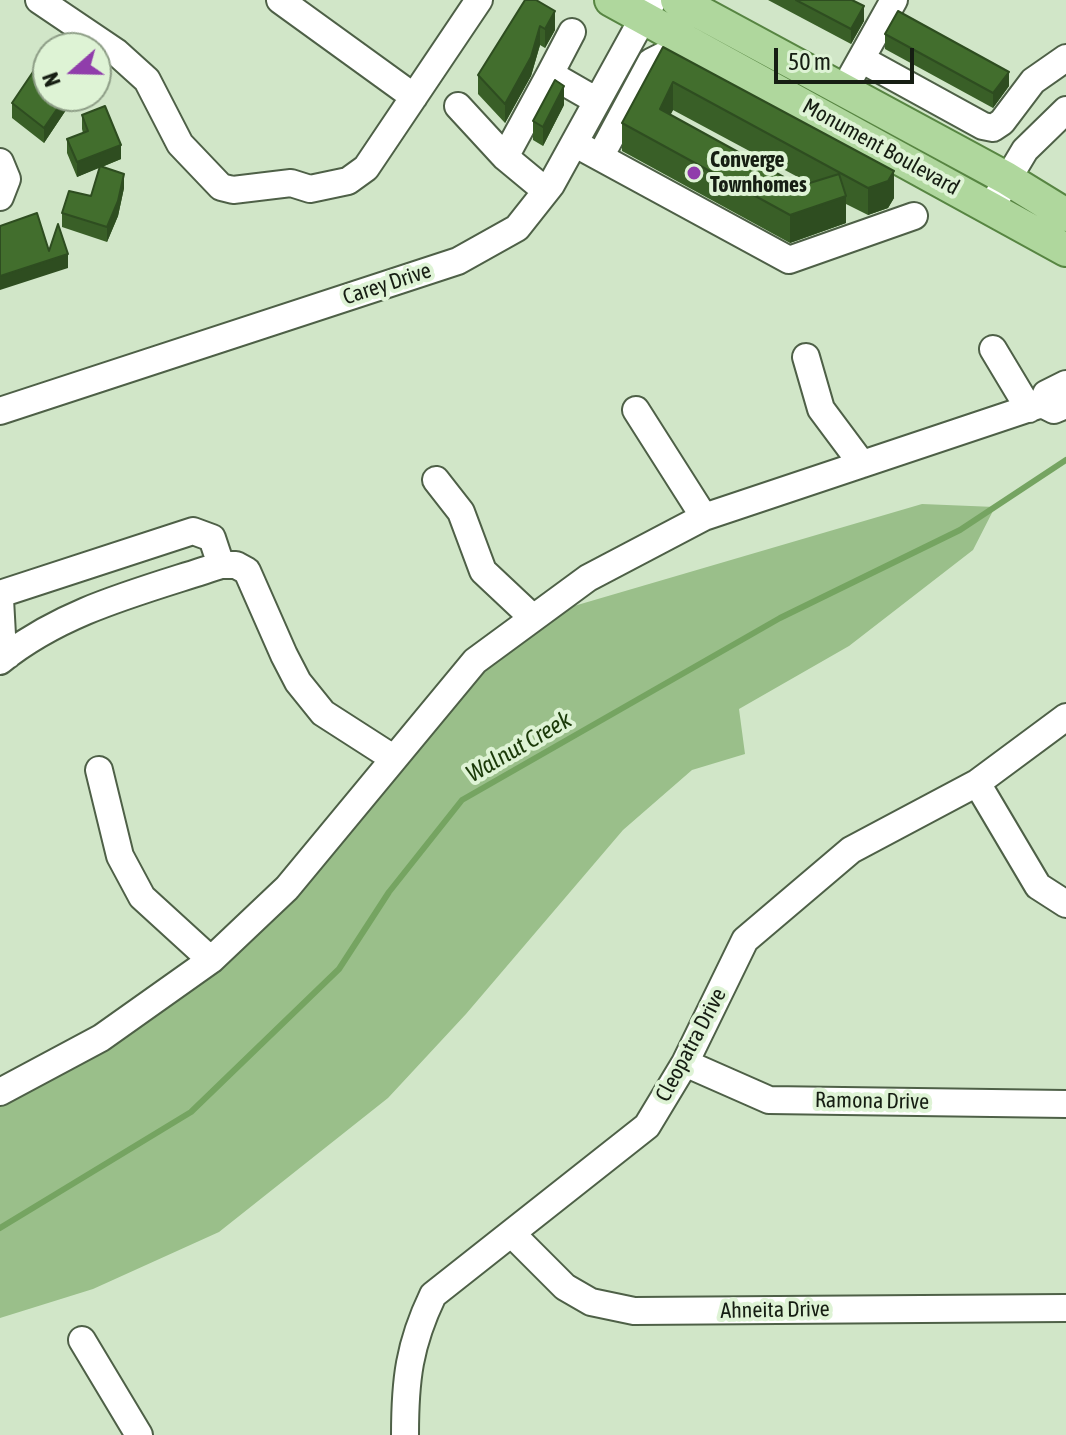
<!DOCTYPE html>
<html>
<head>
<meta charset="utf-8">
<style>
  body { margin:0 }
  #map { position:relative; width:1066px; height:1435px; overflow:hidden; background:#d1e6c8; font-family:"Asap Condensed",sans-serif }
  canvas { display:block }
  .north { position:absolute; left:32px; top:32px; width:80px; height:80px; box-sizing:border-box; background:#def3d5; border:2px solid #8e9e87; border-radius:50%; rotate:250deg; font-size:22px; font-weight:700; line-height:32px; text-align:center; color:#161e13 }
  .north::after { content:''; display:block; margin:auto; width:28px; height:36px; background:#903dab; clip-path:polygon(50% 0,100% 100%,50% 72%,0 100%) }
  .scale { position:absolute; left:774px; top:48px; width:140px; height:36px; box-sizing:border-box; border:4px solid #161e13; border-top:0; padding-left:10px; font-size:24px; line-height:28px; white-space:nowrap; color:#161e13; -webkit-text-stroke:6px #def3d5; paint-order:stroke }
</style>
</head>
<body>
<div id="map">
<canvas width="1066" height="1435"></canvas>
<div class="north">N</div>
<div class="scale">50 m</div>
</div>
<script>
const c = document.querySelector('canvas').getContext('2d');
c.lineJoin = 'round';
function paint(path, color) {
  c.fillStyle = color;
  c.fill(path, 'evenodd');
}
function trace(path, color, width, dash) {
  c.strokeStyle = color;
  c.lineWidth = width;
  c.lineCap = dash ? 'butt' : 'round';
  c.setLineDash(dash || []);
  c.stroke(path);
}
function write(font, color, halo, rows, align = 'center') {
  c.font = font + ' "Asap Condensed",sans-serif';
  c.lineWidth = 8;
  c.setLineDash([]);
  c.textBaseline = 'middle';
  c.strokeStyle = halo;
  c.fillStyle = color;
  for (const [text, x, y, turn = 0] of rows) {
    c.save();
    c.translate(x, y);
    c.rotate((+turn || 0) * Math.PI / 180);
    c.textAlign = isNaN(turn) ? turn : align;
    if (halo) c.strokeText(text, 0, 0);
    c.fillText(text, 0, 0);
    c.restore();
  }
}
const green = new Path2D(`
  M922 504 995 507 973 550 849 646 739 709 745 754 692 770 623 830 466 1014 388 1098 219 1232 93 1289 0 1318V1092L211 960 533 618Z`);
const stream = new Path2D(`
  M0 1228 191 1112 339 969 389 892 462 800 780 618 960 530 1066 460`);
const minor = new Path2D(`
  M39 0 116 52 147 80 180 144 221 187 233 190 291 183 310 189 348 181 366 168 479 0
  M280 0 414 97
  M572 32 550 74 597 101
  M861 59 983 126 993 128 1002 122 1033 81 1066 58
  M852 75 894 0
  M458 106 505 157 546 191
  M585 149 789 260 914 216
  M505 157 550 74
  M600 157 651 62 663 56 686 69
  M0 162 7 179 0 197
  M991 207 1025 150 1066 110
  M993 349 1029 409
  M806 357 821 409 862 464
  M1042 404 1046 394 1066 384
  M636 410 704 517
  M0 411 458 261 517 228 551 185 653 0
  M436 480 461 512 483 571 533 618
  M0 594 193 531 212 538 221 565
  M0 599 2 635 8 655
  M0 661C64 609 143 591 221 565H236L247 571 284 655 298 682 323 713 393 758
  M99 770 120 856 142 897 211 960
  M977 783 1038 886 1066 904
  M685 1063 769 1100 1066 1104
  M0 1092 101 1038 211 960 287 888 475 661 588 578 704 517 1042 404 1054 410 1066 405
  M512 1234 565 1287 591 1302 634 1311 1066 1308
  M82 1340 139 1435
  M405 1435C405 1380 409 1345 433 1295L647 1126 685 1063 745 940 851 850 977 783 1066 717`);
const major = new Path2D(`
  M611 0 1066 250
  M677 0 1006 178 1066 215`);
const wall = new Path2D(`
  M525 0 555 30 545 48 540 45 531 76 505 123 478 94V75Z
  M768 0H852L864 21 851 44Z
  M885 34 1009 86 993 108 885 49Z
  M663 47 894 198 888 208 868 215 846 204V223L790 243 622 151V123ZM673 110 809 183 800 186 670 115Z
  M70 96V104L44 143 12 118V103Z
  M564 105 543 146 533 140V121Z
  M82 115 121 159 102 167 124 188 118 216 107 242 62 227V213L91 196 100 167 77 177 67 153V139L83 133 82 129Z`);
const shadedWall = new Path2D(`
  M864 6V21L851 44V29Z
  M555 11V30L545 48V29Z
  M540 26V45L531 76 505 123V104Z
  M1009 72V86L993 108V93Z
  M673 82V110L660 136V109Z
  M564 86V105L543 146V127Z
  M66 96H70V104L44 143V128Z
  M121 145V159L77 177V162Z
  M894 171V198L888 208 868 215V188Z
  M124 174V188L118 216 107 242V227Z
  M846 196V223L790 243V215Z
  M68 254V268L0 290V276Z`);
const building = new Path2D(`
  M525 0H536L555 11 545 29 540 26 531 57 505 104 478 75Z
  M796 0H852L864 6 851 29Z
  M898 11 1009 72 993 93 885 34Z
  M663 47 894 171 888 181 868 188 673 82 660 109 800 186 839 174 846 196 790 215 622 123Z
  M37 66 48 74V96H66L44 128 12 103Z
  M555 80 564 86 543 127 533 121Z
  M105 106 121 145 77 162 67 139 88 131 82 115Z
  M100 166 124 174 118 201 107 227 62 213 69 191 91 196Z
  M37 213 49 251 58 224 68 254 0 276V226Z`);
const markers = [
  [694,173,8,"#903dab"]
];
const streetNames = [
  ["Monument Boulevard",881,147,29],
  ["Carey Drive",387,284,-18],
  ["Cleopatra Drive",691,1045,-62],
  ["Ramona Drive",872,1101,1],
  ["Ahneita Drive",775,1310,-1]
];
const poiNames = [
  ["Converge",710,160],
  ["Townhomes",710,185]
];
const waterNames = [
  ["Walnut Creek",519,747,-30]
];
paint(green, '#9abf8a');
trace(stream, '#75a461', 6);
trace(minor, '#4e6047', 30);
trace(major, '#578542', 36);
trace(minor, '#fff', 26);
trace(major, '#afd79d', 32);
paint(wall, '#395f27');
paint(shadedWall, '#2e4d20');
paint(building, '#426e2d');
trace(building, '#2e4d20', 2);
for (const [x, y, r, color] of markers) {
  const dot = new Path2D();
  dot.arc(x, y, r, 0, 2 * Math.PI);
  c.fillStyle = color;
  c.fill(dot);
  trace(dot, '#def3d5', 3);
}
write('22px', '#161e13', '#def3d5', streetNames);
write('bold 22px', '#161e13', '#def3d5', poiNames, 'left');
write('italic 24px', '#1a3908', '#def3d5', waterNames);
</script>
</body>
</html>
